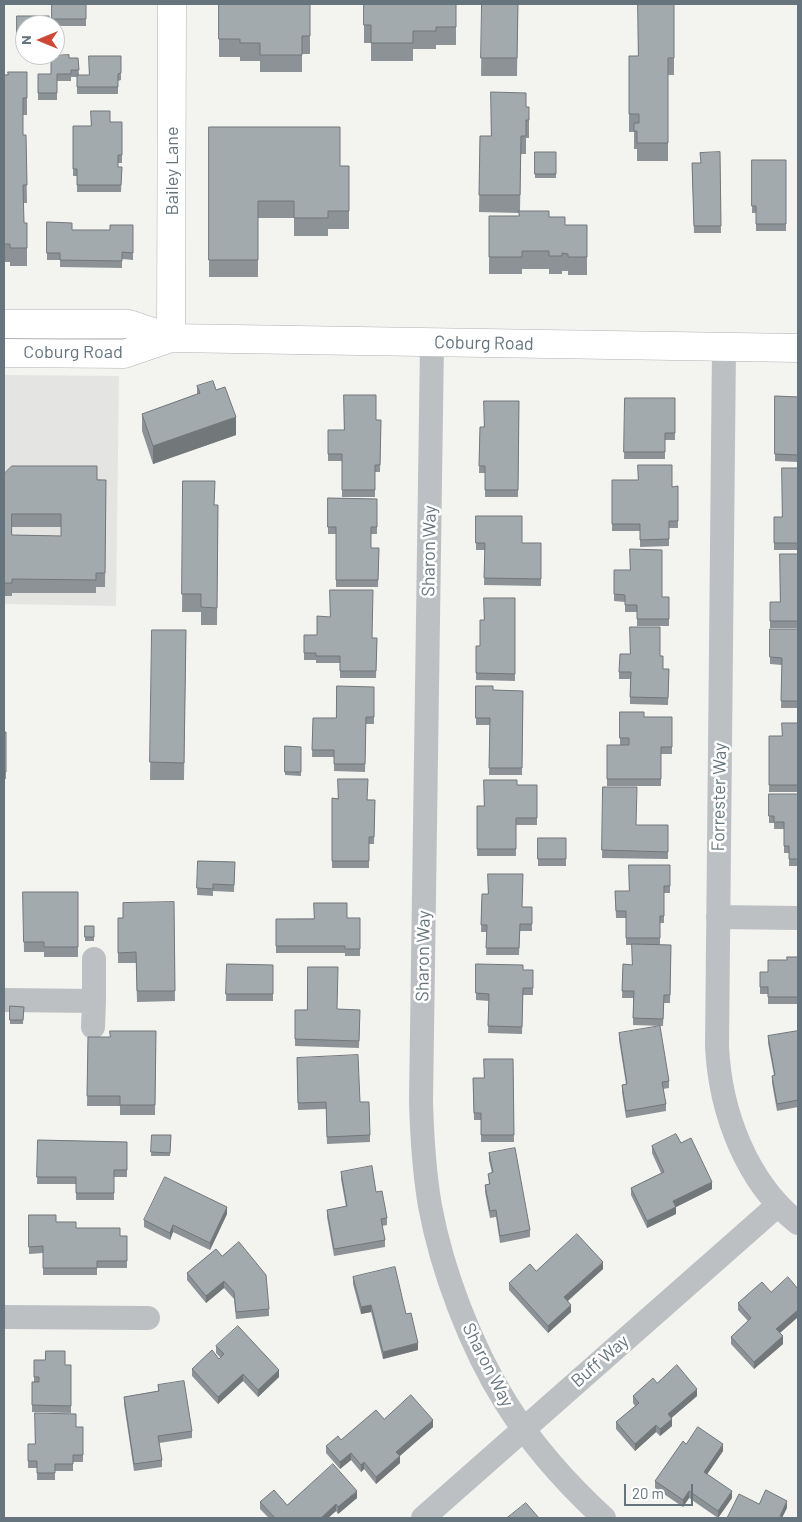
<!DOCTYPE html>
<html>
<head>
<meta charset="utf-8">
<style>
  body { margin:0 }
  #map { position:relative; width:802px; height:1522px; overflow:hidden; background:#f3f3f0; font-family:Barlow,sans-serif }
  canvas { display:block }
  .frame { position:absolute; inset:0; border:5px solid #66757d; pointer-events:none }
  .north { position:absolute; left:15px; top:15px; width:50px; height:50px; box-sizing:border-box; background:#fff; border:1px solid #c2c8cb; border-radius:50%; rotate:270deg; font-size:14px; font-weight:700; line-height:20px; text-align:center; color:#66757d }
  .north::after { content:''; display:block; margin:auto; width:18px; height:22px; background:#ce4935; clip-path:polygon(50% 0,100% 100%,50% 72%,0 100%) }
  .scale { position:absolute; left:624px; top:1484px; width:69px; height:22px; box-sizing:border-box; border:2px solid #66757d; border-top:0; padding-left:6px; font-size:15px; line-height:18px; white-space:nowrap; color:#66757d; -webkit-text-stroke:4px #fff; paint-order:stroke }
</style>
</head>
<body>
<div id="map">
<canvas width="802" height="1522"></canvas>
<div class="frame"></div>
<div class="north">N</div>
<div class="scale">20 m</div>
</div>
<script>
const c = document.querySelector('canvas').getContext('2d');
c.lineJoin = 'round';
function paint(path, color) {
  c.fillStyle = color;
  c.fill(path, 'evenodd');
}
function trace(path, color, width, dash) {
  c.strokeStyle = color;
  c.lineWidth = width;
  c.lineCap = dash ? 'butt' : 'round';
  c.setLineDash(dash || []);
  c.stroke(path);
}
function write(font, color, halo, rows, align = 'center') {
  c.font = font + ' Barlow,sans-serif';
  c.lineWidth = 5;
  c.setLineDash([]);
  c.textBaseline = 'middle';
  c.strokeStyle = halo;
  c.fillStyle = color;
  for (const [text, x, y, turn = 0] of rows) {
    c.save();
    c.translate(x, y);
    c.rotate((+turn || 0) * Math.PI / 180);
    c.textAlign = isNaN(turn) ? turn : align;
    if (halo) c.strokeText(text, 0, 0);
    c.fillText(text, 0, 0);
    c.restore();
  }
}
const built = new Path2D(`
  M4 375 119 376 116 606 4 604Z`);
const street = new Path2D(`
  M432 343 421 1101C422 1136 424 1171 430 1206 442 1271 471 1347 506 1403 533 1446 567 1484 604 1518
  M724 347 717 1046C720 1111 746 1182 798 1223
  M718 917 798 918
  M4 1000 94 1001V959
  M93 1027 94 1001
  M4 1317 148 1318
  M423 1518 778 1205`);
const secondary = new Path2D(`
  M4 324H129L171 338 798 348
  M171 338 172 4
  M4 353 124 354 171 338`);
const wall = new Path2D(`
  M52 4H86V26H55V25H52Z
  M219 4H310V54H302V72H260V61H240V57H219Z
  M364 4H456V45H436V49H413V61H371V43H364Z
  M482 4H518L517 76H481Z
  M674 4V75H668V161H637V149H634V132H629V56H638Z
  M17 16 25 25V40H17Z
  M121 56V80L118 81V94H77V77H71V81H57V100H38V74H51L69 58H78L79 75H89Z
  M27 72V115H23V135H26L27 203H23L24 223H27V266H10V262H4V75Z
  M526 107H529V138H526V154H521L520 211 549 217 565 225H587V275H568V271H562V274H549V269H522V274H489V216H519V213L479 212 480 136H491Z
  M110 122H122V163H118V167H122L121 192H77V176H73V126H91Z
  M209 127 340 166H349V229H328V236H294V218H258V277H209Z
  M535 152H556V178H535Z
  M720 152 721 233H694L692 163H700Z
  M752 160H786V231H756V213H752Z
  M47 222 72 230H110L133 225V260L122 259V268L60 267V260H47Z
  M197 386 216 390 236 435 153 464 142 431V414L197 394Z
  M775 396 798 397V462L775 461Z
  M625 398H675V440H665V459H624Z
  M519 401 518 497H485V473H479L480 427H484Z
  M376 420H381L380 472H375V497H342V461H328V430H344Z
  M798 468V550H774V517H782Z
  M4 474 106 480 105 587H96V593H12V596H4ZM12 527H61V536L12 535Z
  M612 480 672 487 678 486V528H669V546L640 547V531H612Z
  M183 481 215 505H218L217 625H201V612H182Z
  M328 498 377 499V534H371V548H379L378 587H336V534H328Z
  M476 516 522 543H541V586L484 585 485 550H476Z
  M798 554V628H770V602H780Z
  M614 570 662 597H669V626H637V612H625V602L614 601Z
  M515 598V681L476 680V646H480Z
  M770 629H798V708H781L782 665 770 664Z
  M152 630H186L184 780H150Z
  M304 635 377 638 376 678H340V663H316V660H304Z
  M660 656 663 669H669L668 705 630 704V679H619V672Z
  M476 686 493 690 523 691 522 775H489L490 725H476Z
  M374 687V724H366L365 772 334 771V757H312L313 718H336Z
  M620 712 644 717H672V754H661V786H607V745H620Z
  M798 723V792H769V736H782Z
  M4 732H6V779H4Z
  M285 746 301 747V776L285 775Z
  M517 785H537V825H516V856H477V806H484Z
  M603 787 636 825H668V859L602 858Z
  M769 794H798V866H789V853H784V829H774V823H769Z
  M332 798 375 800 374 844H369V868H332Z
  M538 838H566V866H538Z
  M198 861 235 862 234 892 213 891V896L197 895Z
  M670 865V893H664V923H660V945H671L670 1003H664L663 1026 633 1025V998H622L623 964 632 965V945H626V918H616L615 891H629Z
  M23 892H78V957H44V952H24Z
  M482 894 522 907H532V931H520L519 955H486L487 932H481Z
  M174 902 175 1001 137 1002 136 963H118V918H123Z
  M360 918V956H345V953H276V919Z
  M85 926H94V941H85Z
  M798 957V1004H768V994H760V972H768L787 960Z
  M227 964 273 965V1001H226Z
  M476 964 523 970H533V995H523L522 1034 488 1033 489 1001 476 1000Z
  M10 1006 24 1007 23 1024H10Z
  M337 1009 360 1010 359 1048 295 1046V1010Z
  M156 1031 155 1115H120V1106H87L88 1037H110Z
  M798 1031V1107L777 1111 772 1083V1076L774 1075 768 1043V1036Z
  M619 1033 669 1081V1088L663 1089 666 1104V1111L626 1118 622 1092V1085L626 1084 619 1040Z
  M297 1058 360 1102 370 1135V1142L327 1144 326 1109 298 1110Z
  M513 1059 514 1142H481V1120H474L473 1078H484Z
  M152 1135H171L170 1156H151Z
  M38 1140 127 1142V1177H114V1200H76V1184H37Z
  M681 1143 712 1189 676 1207V1214L647 1228 631 1195V1188L661 1173 652 1153V1146Z
  M489 1153 530 1230V1237L500 1243 496 1217 490 1218 485 1192V1185L489 1184 488 1174 492 1173 489 1160Z
  M341 1172 376 1192 387 1218V1225L382 1226 385 1240V1247L334 1256 327 1217V1210L346 1207 341 1179Z
  M227 1214 210 1250 173 1232 170 1240 144 1227V1220Z
  M29 1215 76 1228 120 1236H127V1268H97V1275H43V1253L29 1254Z
  M216 1249 269 1309V1316L236 1319 234 1299 224 1288 206 1303 187 1280V1273Z
  M603 1269 568 1301 571 1312 548 1333 509 1290V1283L536 1271Z
  M353 1277 406 1314 418 1350 383 1359 371 1312 361 1314 353 1284Z
  M798 1289V1317L780 1333 783 1344 754 1369 731 1344V1337L748 1321 738 1310V1303L771 1292Z
  M216 1346 279 1377 258 1397 243 1381 218 1404 192 1376V1369L221 1358 216 1353Z
  M34 1360 65 1365H71V1413L32 1412V1382H34Z
  M158 1385 192 1431V1438L159 1443 162 1460V1467L134 1471 124 1404V1397L158 1391Z
  M633 1396H697L671 1418 672 1426 660 1436 656 1432 635 1451 616 1429V1422L635 1406 633 1403Z
  M384 1419 433 1427 400 1456V1463L376 1484 364 1469 361 1472 351 1460 340 1469 326 1453V1446L341 1440Z
  M76 1427H83V1462H73V1471H55V1480H37V1468H28V1444H35Z
  M686 1444 723 1451 707 1474 732 1498 718 1518 689 1498 683 1507 655 1488V1481Z
  M357 1498 338 1514 336 1511 328 1518H269L260 1509V1502L287 1505Z`);
const shadedWall = new Path2D(`
  M236 417V435L153 464V446Z
  M712 1182V1189L676 1207V1214L647 1228V1221L673 1201Z
  M227 1207V1214L210 1250V1243Z
  M173 1225V1232L170 1240V1233Z
  M603 1262V1269L564 1304V1297Z
  M224 1281V1288L206 1303V1296Z
  M371 1305V1312L361 1314V1307Z
  M571 1305V1312L548 1333V1326Z
  M798 1310V1317L776 1336V1329Z
  M783 1336V1344L754 1369V1362Z
  M418 1343V1350L383 1359V1352Z
  M279 1370V1377L258 1397V1390Z
  M243 1374V1381L218 1404V1397Z
  M697 1389V1396L668 1421V1414Z
  M672 1419V1426L660 1436V1429Z
  M433 1420V1427L396 1459V1452Z
  M656 1425V1432L635 1451V1444Z
  M723 1444V1451L704 1479V1472Z
  M351 1453V1460L340 1469V1462Z
  M400 1456V1463L376 1484V1477Z
  M364 1462V1469L361 1472V1465Z
  M357 1491V1498L338 1514V1507Z
  M689 1491V1498L683 1507V1500Z
  M732 1491V1498L718 1518V1511Z
  M787 1501V1508L782 1518 780 1516Z
  M336 1504V1511L328 1518H321Z`);
const building = new Path2D(`
  M52 4H86V19H52Z
  M219 4H310V36H302V55H260V43H240V39H219Z
  M364 4H456V27H436V31H413V43H371V25H364Z
  M482 4H518L517 58H481Z
  M638 4H674V58H668V143H637V131H634V123H639V114H629V56H638Z
  M17 16H49V25H25V37H17Z
  M69 55V58H78L79 70H71V74H57V93H38V74H51V56Z
  M89 56H121V73L118 74V87H77V75H89Z
  M8 72H27V98H23V135H26L27 185H23L24 223H27V248H10V244H4V75H8Z
  M491 92 526 93V107H529V120H526V136H521L520 195H479L480 136H491Z
  M91 111H110V122H122V155H118V167H122L121 185H77V169H73V126H91Z
  M209 127H340V166H349V211H328V218H294V201H258V260H209Z
  M535 152H556V174H535Z
  M720 152 721 226H694L692 163H701L700 153Z
  M752 160H786V224H756V206H752Z
  M519 211H549V217H565V225H587V257H568V254L562 253V256H549V251H522V257H489V216H519Z
  M47 222 72 223V230H110V225H133V253L122 252V261L60 260V253H47Z
  M213 381 216 390 225 387 236 417 153 446 142 414 200 393 197 386Z
  M344 395H376V420H381L380 465H375V490H342V454H328V430H344Z
  M775 396 798 397V455L775 454Z
  M625 398H675V433H665V452H624Z
  M484 401H519L518 490H485V466H479L480 427H484Z
  M638 465H672V487L678 486V521H669V539L640 540V524H612V480H638Z
  M12 466H97V480H106L105 573H96V580L12 579V583H4V474ZM12 514H61V536L12 535Z
  M782 468H798V543H774V517H782Z
  M183 481H215L214 505H218L217 608 201 607V594H182Z
  M328 498 377 499V527H371V548H379L378 580H336V527H328Z
  M476 516H522V543H541V579L484 578 485 543H476Z
  M630 549 662 550V597H669V619H637V605H625V595L614 594V570H630Z
  M780 554H798V621H770V602H780Z
  M330 590H373L372 638H377L376 671H340V656H316V653H304V635H317V616L330 617Z
  M484 598H515V674L476 673V646H480V620H484Z
  M630 627H660V656H663V669H669L668 698 630 697 631 672H619L620 654H630Z
  M770 629H798V701H781L782 658 770 657Z
  M152 630H186L184 763 150 762Z
  M337 686 374 687V717H366L365 764H334V750H312L313 718H336Z
  M476 686H493V690L523 691 522 768H489L490 718H476Z
  M620 712H644V717H672V747H661V779H607V745H629V738H620Z
  M782 723H798V785H769V736H782Z
  M4 732H6V772H4Z
  M285 746 301 747V772H285Z
  M338 779H368L367 800H375L374 837H369V861H332V798L338 799Z
  M484 780H517V785H537V818H516V849H477V806H484Z
  M603 787H637L636 825H668V852L602 850Z
  M769 794H798V859H789V846H784V822H774V816H769Z
  M538 838H566V859H538Z
  M198 861 235 862 234 885 213 884V889L197 888Z
  M629 865H670V886H664V916H660V938H626V911H616L615 891H629Z
  M488 874H523L522 907H532V924H520L519 948H486L487 925H481L482 894H488Z
  M23 892H78V947H44V942H24Z
  M174 902 175 991H137L136 952 118 953V918H123V903Z
  M314 903H347V918H360V949H345V946H276V919H314Z
  M85 926H94V937H85Z
  M632 944 671 945 670 995H664L663 1019 633 1018 634 991H622L623 964 632 965Z
  M787 957H798V997H768V987H760V972H768V960H787Z
  M227 964 273 965V994H226Z
  M476 964 523 965V970H533V988H523L522 1027 488 1026 489 994 476 993Z
  M308 967H338L337 1009 360 1010 359 1041 295 1039V1010H307Z
  M10 1006 24 1007 23 1020H10Z
  M660 1026 669 1081 662 1082 666 1104 626 1111 622 1085 627 1084 619 1033Z
  M110 1031H156L155 1105H120V1096H87L88 1037H110Z
  M798 1031V1100L777 1104 772 1076 775 1075 768 1036Z
  M358 1055 360 1102H369L370 1135 327 1137 326 1102 298 1103 297 1058Z
  M484 1059H513L514 1135H481V1113H474L473 1078H484Z
  M676 1134 681 1143 691 1138 712 1182 673 1201 676 1207 647 1221 631 1188 664 1172 652 1146Z
  M152 1135H171L170 1153 151 1152Z
  M38 1140 127 1142V1170H114V1193H76V1177H37Z
  M515 1148 530 1230 500 1236 496 1210 490 1211 485 1185 490 1184 488 1174 493 1172 489 1153Z
  M372 1166 376 1192 382 1191 387 1218 381 1219 385 1240 334 1249 327 1210 347 1206 341 1172Z
  M165 1177 227 1207 210 1243 173 1225 170 1233 144 1220Z
  M29 1215H56V1222H76V1228H120V1236H127V1261H97V1268H43V1246L29 1247Z
  M577 1234 603 1262 564 1297 571 1305 548 1326 509 1283 530 1264 536 1271Z
  M239 1242 266 1275 269 1309 236 1312 234 1292 224 1281 206 1296 187 1273 216 1249 222 1256Z
  M395 1267 406 1314 411 1313 418 1343 383 1352 371 1305 361 1307 353 1277Z
  M788 1277 798 1289V1310L776 1329 783 1336 754 1362 731 1337 751 1318 738 1303 762 1282 771 1292Z
  M238 1326 279 1370 258 1390 243 1374 218 1397 192 1369 212 1350 219 1359 224 1354 216 1346Z
  M46 1351H65V1365H71V1406L32 1405V1382H39V1377H34V1360H45Z
  M677 1365 697 1389 668 1414 672 1419 660 1429 656 1425 635 1444 616 1422 639 1403 633 1396 653 1378 657 1383Z
  M184 1381 192 1431 158 1436 162 1460 134 1464 124 1397 159 1391 158 1385Z
  M411 1395 433 1420 396 1452 400 1456 376 1477 364 1462 361 1465 351 1453 340 1462 326 1446 338 1436 341 1440 376 1410 384 1419Z
  M35 1413 76 1414V1427H83V1455H73V1464H55V1473H37V1461H28V1444H35Z
  M698 1427 723 1444 704 1472 732 1491 718 1511 689 1491 683 1500 655 1481 683 1441 686 1444Z
  M333 1464 357 1491 338 1507 336 1504 321 1518H275L260 1502 274 1490 287 1505Z
  M766 1490 787 1501 780 1516 784 1518H727L739 1494 759 1504Z
  M526 1503 539 1518H507Z`);
const streetNames = [
  ["Bailey Lane",172,171,-90],
  ["Coburg Road",484,343,1],
  ["Coburg Road",73,352],
  ["Sharon Way",429,551,-89],
  ["Forrester Way",719,797,-89],
  ["Sharon Way",423,956,-89],
  ["Buff Way",600,1361,-41],
  ["Sharon Way",488,1365,63]
];
paint(built, '#e4e4e3');
trace(secondary, '#afb4b7', 29);
trace(street, '#bdc0c3', 24);
trace(secondary, '#fff', 28);
paint(wall, '#8c9296');
paint(shadedWall, '#72777a');
paint(building, '#a3aaae');
trace(building, '#72777a', 1);
write('18px', '#66757d', '#fff', streetNames);
</script>
</body>
</html>
